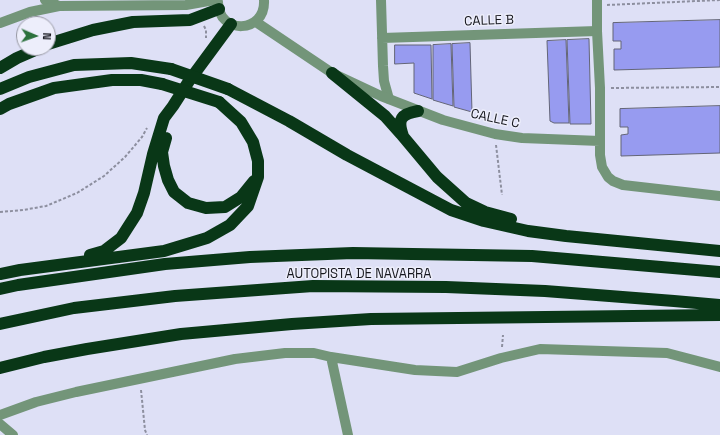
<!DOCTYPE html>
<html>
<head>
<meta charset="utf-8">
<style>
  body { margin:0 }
  #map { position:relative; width:720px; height:435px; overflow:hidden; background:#dee0f6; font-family:"Space Grotesk",sans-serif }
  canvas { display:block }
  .north { position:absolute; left:16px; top:16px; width:40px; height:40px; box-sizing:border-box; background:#edeefb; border:1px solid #9798a3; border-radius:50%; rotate:92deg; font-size:11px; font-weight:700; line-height:16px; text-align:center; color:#16171e }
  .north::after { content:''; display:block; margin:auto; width:14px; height:18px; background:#2c713d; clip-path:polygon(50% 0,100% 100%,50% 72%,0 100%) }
</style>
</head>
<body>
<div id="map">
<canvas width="720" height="435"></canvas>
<div class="north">N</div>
</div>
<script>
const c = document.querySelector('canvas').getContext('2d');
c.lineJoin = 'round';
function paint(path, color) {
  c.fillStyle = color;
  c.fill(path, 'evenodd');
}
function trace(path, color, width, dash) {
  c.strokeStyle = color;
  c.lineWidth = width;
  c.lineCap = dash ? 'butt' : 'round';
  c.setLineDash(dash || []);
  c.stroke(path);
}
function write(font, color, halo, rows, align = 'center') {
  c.font = font + ' "Space Grotesk",sans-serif';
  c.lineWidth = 3;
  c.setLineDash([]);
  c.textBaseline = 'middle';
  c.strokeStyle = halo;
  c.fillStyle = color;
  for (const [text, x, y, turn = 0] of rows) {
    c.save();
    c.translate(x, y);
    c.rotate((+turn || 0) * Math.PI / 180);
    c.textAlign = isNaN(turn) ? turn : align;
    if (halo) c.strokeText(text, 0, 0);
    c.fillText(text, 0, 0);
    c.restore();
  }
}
const building = new Path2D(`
  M720 20V67L614 70V49H621V41H613V23Z
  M589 39 591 124H570L567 40Z
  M566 40 569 123H554L550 121 547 41Z
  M470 43 472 112 454 107 452 44Z
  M451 44 453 106 433 100V45Z
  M395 45H431L432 99 414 93V63L395 64Z
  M720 106V153L621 156V135L628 134V127H620V109Z`);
const path = new Path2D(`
  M607 5 720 0
  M204 26 206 30V38
  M611 88 720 87
  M496 145 502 195
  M0 212 23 210 46 206 77 193 104 176 125 157 142 137 147 128
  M502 347 503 335
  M141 390 145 430 147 435`);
const minor = new Path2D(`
  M45 0 59 6
  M381 0 383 66 384 81 389 99
  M382 38 597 31
  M331 357 348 435
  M0 415 36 402 76 392 235 359 285 353H314L331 357 415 370 457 372 501 358 540 349 667 353 720 367
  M0 424 13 435`);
const tertiary = new Path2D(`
  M597 0V31L600 88V155L602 167 608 177 613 181 623 185 720 196
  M218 2C218 35 266 34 264 0
  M256 22 332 73 381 96 443 120 495 134 522 138 600 141
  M0 23 30 12 59 6 186 5 214 0`);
const motorway = new Path2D(`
  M48 44 93 30 133 22 190 20 219 9
  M0 68 17 58 40 48
  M332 73 385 116 401 134 437 177 466 203 485 212 511 219
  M0 89 29 77 74 65 131 63 171 69
  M228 89 289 121 347 155 451 210 484 221 528 231 566 236 720 251
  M0 109 9 104 54 88 112 80H141L162 84
  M403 136C397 119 401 114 418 111
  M166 138 162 152 164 166 168 180 174 192 188 203 206 208 225 207 241 197 254 181
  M90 255 104 251 121 238 137 213 144 193 153 154 164 118 173 106 189 81 231 24
  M0 274 20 270 164 251 207 238 230 225 248 206 258 177V161L253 142 241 122 219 102
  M0 289 18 285 165 264 250 257 353 253 532 256 720 272
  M0 324 74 308 175 296 313 286 446 287 545 291 674 301 720 305
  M0 368 44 357 87 349 181 334 292 324 371 319 720 315`);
const motorwayBridge = new Path2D(`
  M171 69 228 89
  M162 84 219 102`);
const streetNames = [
  ["CALLE B",489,21,-2],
  ["CALLE C",495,119,12],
  ["AUTOPISTA DE NAVARRA",359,274]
];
paint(building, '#979bf0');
trace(building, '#636577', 1);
trace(path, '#8d8f9f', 2, [3, 2]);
trace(minor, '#739579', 10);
trace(tertiary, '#739579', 10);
trace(motorway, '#093717', 12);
trace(motorwayBridge, '#093717', 12);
write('13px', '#16171e', '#edeefb', streetNames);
</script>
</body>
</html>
